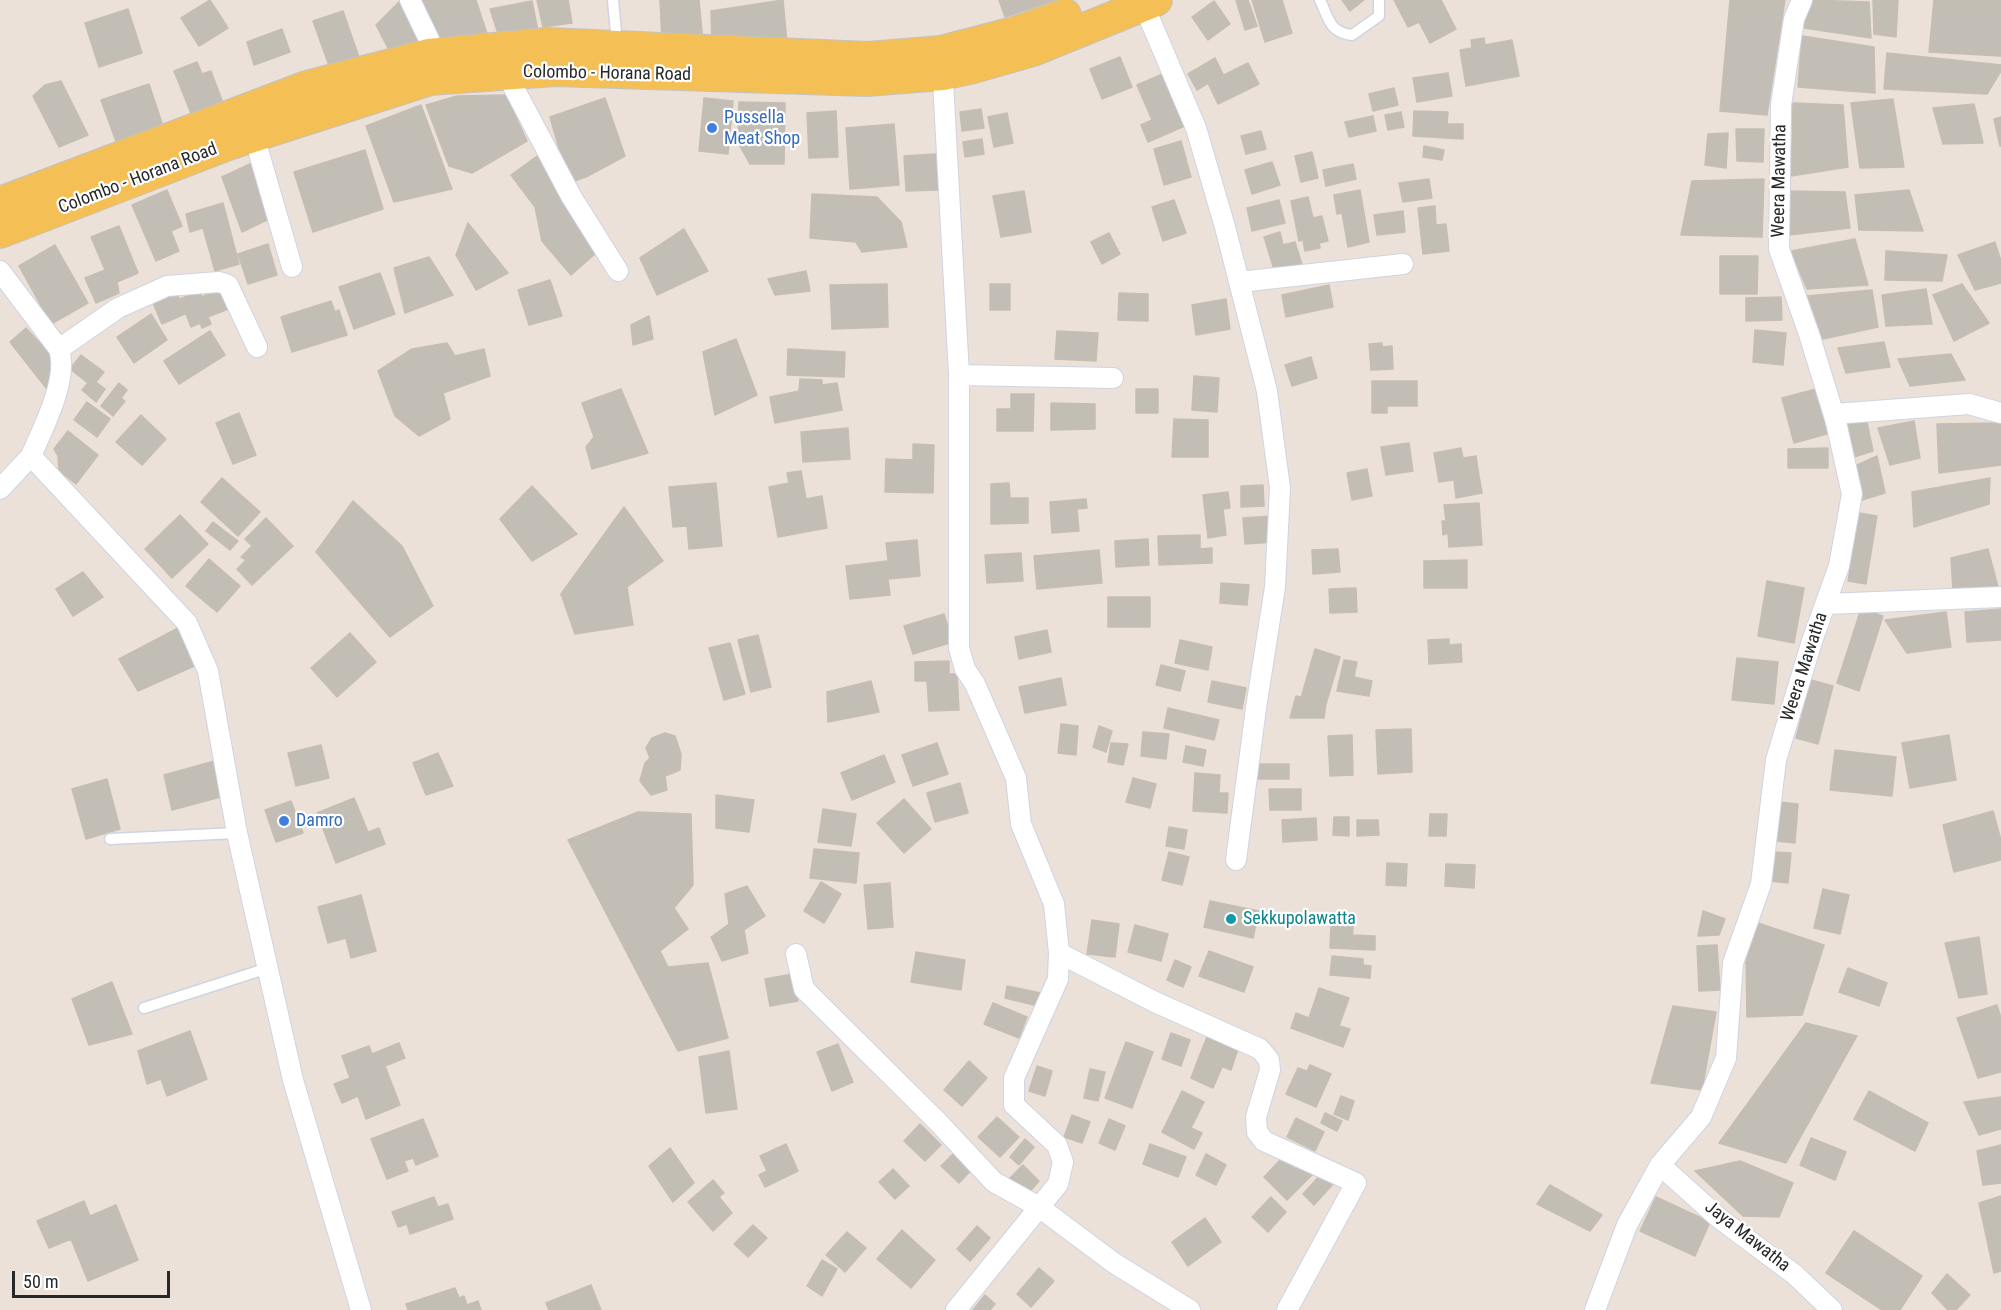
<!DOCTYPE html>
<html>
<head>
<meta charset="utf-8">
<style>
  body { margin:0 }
  #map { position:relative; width:2001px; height:1310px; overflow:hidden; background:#ebe1d9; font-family:"Roboto Condensed",sans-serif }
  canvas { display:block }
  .scale { position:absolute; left:12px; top:1271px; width:158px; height:27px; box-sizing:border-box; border:3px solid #282828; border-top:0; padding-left:8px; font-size:18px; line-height:21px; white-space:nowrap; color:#282828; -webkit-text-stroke:4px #fff; paint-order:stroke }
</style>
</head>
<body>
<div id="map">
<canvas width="2001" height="1310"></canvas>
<div class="scale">50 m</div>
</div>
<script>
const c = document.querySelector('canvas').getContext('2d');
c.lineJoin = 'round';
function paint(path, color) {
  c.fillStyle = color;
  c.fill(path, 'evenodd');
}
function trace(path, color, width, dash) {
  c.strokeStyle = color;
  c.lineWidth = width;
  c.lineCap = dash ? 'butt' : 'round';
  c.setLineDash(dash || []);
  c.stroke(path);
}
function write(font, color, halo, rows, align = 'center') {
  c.font = font + ' "Roboto Condensed",sans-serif';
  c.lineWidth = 4.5;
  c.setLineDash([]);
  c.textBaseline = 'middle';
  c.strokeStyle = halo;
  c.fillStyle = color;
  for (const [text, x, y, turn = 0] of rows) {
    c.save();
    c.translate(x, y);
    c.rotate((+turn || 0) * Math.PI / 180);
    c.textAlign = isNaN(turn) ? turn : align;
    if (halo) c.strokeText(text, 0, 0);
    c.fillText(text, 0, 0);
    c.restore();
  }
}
const building = new Path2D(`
  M210 0 228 28 199 46 181 18Z
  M418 0H476L490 43 447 49Z
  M537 0H568L572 23 543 27Z
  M660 0H699L703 42H662Z
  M783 0 787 42H712L711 11Z
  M999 0H1055L1005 17Z
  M1236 0H1248L1257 26 1245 30Z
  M1252 0H1282L1292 33 1265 42Z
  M1342 0H1364L1350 11Z
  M1394 0H1441L1456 29 1430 43 1419 22 1408 27Z
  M1730 0H1785L1767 115 1720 111Z
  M1810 0 1869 2 1871 38 1804 28Z
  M1873 0H1898L1896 37 1874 34Z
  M1934 0H2001V56L1929 52Z
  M400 1 425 49 392 56 376 25Z
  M532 1 539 36 501 43 490 9Z
  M1214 1 1230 24 1208 40 1192 17Z
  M128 9 142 53 99 67 85 23Z
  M343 11 361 63 332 74 313 21Z
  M282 29 290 52 254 65 247 42Z
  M1802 36 1874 47 1875 93 1798 87Z
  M1484 38 1485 45 1512 40 1519 76 1466 86 1460 50 1472 48 1471 40Z
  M1887 53 2001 65V71L1987 94 1884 89Z
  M1120 57 1132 87 1102 99 1090 69Z
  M1215 58 1223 74 1197 90 1188 74Z
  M197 62 202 74 211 71 223 103 192 116 174 71Z
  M1248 63 1259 84 1218 104 1208 83Z
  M1165 73 1187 125 1148 142 1141 125 1152 120 1137 85Z
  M1448 73 1452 96 1417 102 1413 78Z
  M61 81 88 135 59 147 33 96 45 85Z
  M149 84 164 129 117 144 101 100Z
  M1394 88 1398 105 1373 111 1369 94Z
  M506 95 527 141 472 173 449 166 426 105 457 96Z
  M605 98 625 156 586 177 569 183 550 117Z
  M704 98 733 101 728 154 699 151Z
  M1893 99 1904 167 1860 168 1851 103Z
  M739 102 785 103 784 164H750L738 143Z
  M1793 103 1843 105 1848 167 1791 176Z
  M1974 104 1983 143 1943 144 1933 108Z
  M421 105 452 189 394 202 366 126Z
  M981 109 984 128 962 131 960 112Z
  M836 111 838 157 809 158 807 113Z
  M1414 111 1448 112 1447 124H1463V139L1413 136Z
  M1401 112 1404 127 1388 130 1385 115Z
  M1007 113 1013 143 994 147 988 117Z
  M1373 116 1376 131 1349 137 1345 122Z
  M2001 117V146H2000L1994 119Z
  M894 124 899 185 850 189 846 128Z
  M1736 129H1764L1763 162 1737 161Z
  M1261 131 1266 149 1246 154 1241 136Z
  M1728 133 1726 168 1705 165 1708 134Z
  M982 139 984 154 965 157 963 142Z
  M1181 141 1191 177 1164 185 1154 149Z
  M1424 146 1444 150 1442 160 1423 157Z
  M365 150 383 209 313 232 294 172Z
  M1312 152 1318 178 1301 182 1295 156Z
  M540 154 596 253 571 275 542 241 535 207 511 175Z
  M936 154 938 190 906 191 904 156Z
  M1272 162 1280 185 1252 194 1245 170Z
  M252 163 269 219 242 232 222 177Z
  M1353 164 1356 179 1326 186 1323 170Z
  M1429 179 1432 198 1403 202 1399 183Z
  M1764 179 1762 237 1681 235 1692 181Z
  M167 190 182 226 171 231 179 251 156 261 132 205Z
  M1360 190 1369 242 1348 247 1342 213 1337 214 1334 195Z
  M1909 190 1923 231 1859 230 1855 195Z
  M1024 191 1031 232 1001 237 993 196Z
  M1787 191 1845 192 1850 228 1789 235Z
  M812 194 877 197 901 222 907 247 862 252 856 242 810 238Z
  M1308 197 1313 218 1322 216 1328 241 1319 243 1320 248 1305 251 1303 240 1299 241 1291 201Z
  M1174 200 1186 233 1163 241 1152 207Z
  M1279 200 1285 223 1252 231 1247 208Z
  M223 203 239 264 215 271 203 228 190 232 186 214Z
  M1435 206 1436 225 1446 224 1449 251 1423 254 1418 208Z
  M1403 211 1405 232 1377 235 1374 215Z
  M468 223 508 273 476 290 456 255Z
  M119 226 138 273 117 282 119 293 96 303 85 278 105 270 91 237Z
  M684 229 708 271 657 295 640 258Z
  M1280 232 1283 245 1295 242 1302 265 1275 273 1264 237Z
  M1109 233 1120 254 1102 264 1091 242Z
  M1855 239 1868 285 1807 289 1791 251Z
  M1995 242 2001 261V283L1975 290 1958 255Z
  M268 244 277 275 248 284 238 254Z
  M55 245 88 303 51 324 19 266Z
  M1886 251 1947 255 1942 281 1885 280Z
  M1720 256H1758L1757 294H1720Z
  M429 257 453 295 405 313 394 268Z
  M806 271 810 291 775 295 768 279Z
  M380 273 395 314 354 329 339 287Z
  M550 280 562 316 529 325 518 290Z
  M887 284 888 327 832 329 830 285Z
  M990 284H1010V310H990Z
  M1962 284 1989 323 1954 341 1933 295Z
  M1329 285 1333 307 1286 317 1282 295Z
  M220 289 228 309 208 317 211 324 202 328 200 323 191 327 180 299 200 291 202 297Z
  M1926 289 1932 324 1886 326 1882 295Z
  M1872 290 1878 327 1823 339 1807 296Z
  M177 293 185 314 162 324 153 303Z
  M1119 293 1148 294V321L1118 320Z
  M1781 297 1782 320 1746 321V298Z
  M1226 299 1230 329 1196 335 1192 305Z
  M331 301 335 312 339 310 347 335 292 352 281 317Z
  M151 314 167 340 134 363 117 337Z
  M649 316 653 339 633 345 631 325Z
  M26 328 58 363 50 393 10 342Z
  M1755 330 1786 333 1783 365 1753 362Z
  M210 331 225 355 179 384 164 361Z
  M1057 331 1098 333 1096 361 1055 359Z
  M736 339 757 395 715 415 703 352Z
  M1884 342 1890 367 1846 373 1838 348Z
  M447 343 455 356 484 349 490 376 443 393 450 419 419 436 395 416 378 371 412 349Z
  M1382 343V347L1392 346 1393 369 1371 370 1369 344Z
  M788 349 845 352 844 377 787 375Z
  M1951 354 1965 380 1910 386 1898 359Z
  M81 355 104 372 96 382 105 389 96 402 82 390 88 383 70 369Z
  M1311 357 1317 378 1292 386 1285 365Z
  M1194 376 1219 378 1217 412 1192 410Z
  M800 379 822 380V385L837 383 842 410 775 423 770 397 799 391Z
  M1372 381H1417V406H1387V413H1372Z
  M119 383 127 390 121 398 125 401 113 416 101 406Z
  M621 389 648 453 592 469 586 447 594 437 582 403Z
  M1136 389H1158V413H1136Z
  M1816 389 1827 434 1794 443 1782 398Z
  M1011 394H1034L1033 431H997V409H1011Z
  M87 402 110 419 97 437 74 420Z
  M1051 403 1095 404V429L1051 430Z
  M239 413 256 455 233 464 216 423Z
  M141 415 166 439 142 465 116 442Z
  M1174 419 1208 420V457H1172Z
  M1914 421 1920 458 1890 465 1878 428Z
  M1867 422 1873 451 1854 457 1847 423Z
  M2001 423V465L1939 473 1937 424Z
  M848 428 850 459 803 462 801 432Z
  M68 431 98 455 76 484 59 471 58 456 54 449Z
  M1409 443 1413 471 1386 475 1381 447Z
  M913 444 934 445 933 493 885 492 886 459 913 460Z
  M1461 448 1463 458 1476 456 1479 476 1439 482 1434 453Z
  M1828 448V468H1788V449Z
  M1877 456 1885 493 1859 501 1853 467Z
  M1367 469 1372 496 1352 500 1347 473Z
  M801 471 806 499 822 496 827 528 778 537 769 487 789 483 787 473Z
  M1479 476 1482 493 1456 498 1454 480Z
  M222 478 260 512 238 536 201 502Z
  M1990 478 1989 504 1914 527 1912 492Z
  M716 483 722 546 689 549 687 526 673 527 669 487Z
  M1009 483 1010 498H1028V523L991 524V484Z
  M1263 485 1264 506 1241 507V486Z
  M532 486 577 534 532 561 500 519Z
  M1228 492 1230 508 1223 509 1226 535 1208 538 1203 495Z
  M1086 499 1087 508 1077 509 1079 531 1052 533 1050 502Z
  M353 501 402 546 433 606 390 637 316 552Z
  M1479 503 1482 545 1449 547 1448 533 1443 535 1442 521H1446L1444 505Z
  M624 507 663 561 627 587 633 625 575 634 561 594Z
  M1859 513 1877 516 1866 584 1848 581Z
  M180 515 208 544 172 578 145 549Z
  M1272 516 1274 542 1245 544 1243 518Z
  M266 518 293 546 252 585 237 569 246 560 241 557 252 546 245 539Z
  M213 522 238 541 230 550 206 531Z
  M1200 535V549L1212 548V563L1159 565 1158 536Z
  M1148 539 1149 565 1116 567 1115 541Z
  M917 540 920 576 888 579 890 595 850 599 846 566 888 561 886 543Z
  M1338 549 1340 572 1313 574 1312 550Z
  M1988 549 1998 587 1953 591 1951 558Z
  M1099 550 1102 583 1037 589 1034 556Z
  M1021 553 1023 581 987 583 985 555Z
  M209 559 240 586 217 612 186 586Z
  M1467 560V588H1424V561Z
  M83 572 103 597 73 616 56 589Z
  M1767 581 1804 588 1794 643 1758 636Z
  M1221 583 1249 585 1247 605 1220 603Z
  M1356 588 1357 612 1330 613 1329 589Z
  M1108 597H1150V627H1108Z
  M1861 609 1883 616 1859 691 1837 683Z
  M2001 609V640L1967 642 1965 612Z
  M1946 612 1951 647 1907 653 1885 620Z
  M944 614 953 642 913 654 904 626Z
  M180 627 201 663 138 691 119 659Z
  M1047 630 1051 652 1019 659 1015 637Z
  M350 633 376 662 337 697 311 668Z
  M758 635 771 687 751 692 738 640Z
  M1449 639V645L1461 644 1462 662 1429 664 1428 640Z
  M1180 640 1212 647 1208 670 1175 663Z
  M730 643 745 694 724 700 709 648Z
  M1315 649 1340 657 1326 704 1301 698Z
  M1737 658 1778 662 1774 704 1732 700Z
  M1344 660 1357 662 1354 677 1372 681 1369 696 1337 691Z
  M949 661V674H957L959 710 929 711 927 681H915V662Z
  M1161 665 1185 671 1180 691 1156 685Z
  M1061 678 1066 705 1025 713 1019 687Z
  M1811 680 1833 686 1818 744 1796 738Z
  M871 681 879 712 828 722 827 692Z
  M1212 681 1246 688 1242 709 1208 702Z
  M1296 696 1326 704 1324 718H1290Z
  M1168 708 1219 720 1214 740 1164 728Z
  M1061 724 1078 726 1076 755 1058 753Z
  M1099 726 1112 731 1106 752 1093 747Z
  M1411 729 1412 772 1378 774 1376 730Z
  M1143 732 1169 734 1166 759 1141 756Z
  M665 733 675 736 681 754 680 770 665 776 667 790 651 795 640 781 645 763 650 758 646 748 652 738Z
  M1352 735 1353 775 1330 776 1328 736Z
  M1949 735 1956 780 1910 788 1902 743Z
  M937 743 948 774 913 786 902 755Z
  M1111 743 1128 744 1123 765 1108 762Z
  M321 745 329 778 296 786 288 753Z
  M1186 746 1206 750 1203 766 1183 762Z
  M1835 750 1896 757 1892 796 1830 790Z
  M438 753 453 786 426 795 413 763Z
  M884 755 895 782 852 800 841 773Z
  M218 760 228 795 172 810 164 775Z
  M1257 764H1289V779H1257Z
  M1195 773 1220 775 1219 793H1228L1227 813 1193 811Z
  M1133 778 1156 784 1150 808 1126 802Z
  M107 779 120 829 86 839 72 789Z
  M960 783 968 813 935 822 927 793Z
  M1269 789H1301V810H1270Z
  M716 795 754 800 749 832 716 828Z
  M354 798 368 832 379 828 385 844 336 863 317 813Z
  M904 799 931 829 904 853 877 823Z
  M291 801 303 833 276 842 265 810Z
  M1779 802 1798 804 1795 843 1776 841Z
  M823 809 856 814 851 846 818 842Z
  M1993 811 2001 840V860L1954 872 1943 825Z
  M638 812 691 814 693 885 674 908 688 929 660 951 668 967 708 963 728 1038 678 1051 568 840Z
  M1430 814H1447L1446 836H1429Z
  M1334 817H1349V836L1333 835Z
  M1316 818 1317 840 1283 842 1282 820Z
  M1357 820H1378L1379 835 1357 836Z
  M1169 827 1187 830 1184 849 1166 846Z
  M814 849 859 853 856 883 810 878Z
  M1169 852 1189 857 1182 885 1162 880Z
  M1773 852 1791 853 1788 883 1770 881Z
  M1387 863 1407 864 1406 886 1386 885Z
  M1446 864 1475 865 1474 888 1445 886Z
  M821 882 841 894 824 923 804 911Z
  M890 883 893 927 868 929 864 885Z
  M747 886 765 916 744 930 748 953 722 961 711 937 729 924 725 894Z
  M1823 889 1849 895 1840 934 1814 928Z
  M361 895 376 951 351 958 346 938 328 943 318 907Z
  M1210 901 1259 911 1253 938 1204 927Z
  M1703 911 1725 919 1719 935 1698 936Z
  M1092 920 1119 924 1115 957 1087 954Z
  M1331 923H1353L1352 949 1330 948Z
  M1758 923 1824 945 1802 1015 1747 1017 1746 960Z
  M1135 925 1168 934 1161 961 1128 952Z
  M1352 935 1375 936V950L1352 949Z
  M1979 937 1987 994 1959 998 1945 943Z
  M1717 945 1720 990 1699 991 1697 946Z
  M1209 951 1253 967 1244 992 1199 976Z
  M916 952 965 960 961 990 911 982Z
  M1332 956 1363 959V965L1371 966 1370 978 1330 975Z
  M1175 960 1191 967 1183 987 1167 980Z
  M1848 968 1887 983 1879 1006 1839 992Z
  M793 974 798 1001 770 1006 765 979Z
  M112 982 132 1034 89 1045 72 999Z
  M1007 986 1041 993 1038 1006 1005 998Z
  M1319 988 1349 998 1339 1026 1350 1029 1343 1047 1291 1028 1296 1013 1309 1018Z
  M993 1003 1027 1017 1019 1038 984 1024Z
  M1997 1005 2001 1018V1072L1978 1078 1957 1018Z
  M1673 1006 1716 1012 1702 1090 1651 1083Z
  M1806 1023 1857 1036 1786 1163 1719 1143Z
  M190 1031 207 1079 167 1096 161 1079 147 1084 138 1051Z
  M1171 1033 1190 1040 1181 1066 1162 1059Z
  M1207 1037 1238 1049 1231 1070 1199 1057Z
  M1126 1042 1153 1052 1132 1108 1105 1098Z
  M399 1043 405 1058 385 1066 400 1105 366 1119 358 1096 342 1103 334 1084 350 1078 342 1056 369 1046 372 1054Z
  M838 1044 853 1082 832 1091 817 1052Z
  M729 1051 737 1109 706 1113 699 1057Z
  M1199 1057 1222 1067 1213 1088 1191 1078Z
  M969 1061 987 1078 962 1106 944 1090Z
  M1310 1065 1331 1074 1316 1107 1286 1094 1298 1068 1307 1071Z
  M1037 1066 1052 1071 1045 1096 1029 1091Z
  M1090 1069 1105 1072 1098 1101 1084 1098Z
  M1182 1091 1204 1102 1191 1128 1202 1133 1194 1149 1162 1132Z
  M1869 1091 1928 1123 1915 1151 1854 1119Z
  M1341 1096 1354 1101 1348 1120 1334 1114Z
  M2001 1097V1129L1979 1135 1964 1102Z
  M1325 1113 1342 1121 1337 1131 1321 1123Z
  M1072 1115 1090 1122 1082 1143 1064 1137Z
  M997 1117 1019 1137 1000 1157 978 1137Z
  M1296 1118 1324 1132 1315 1151 1287 1137Z
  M423 1119 438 1156 416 1165 413 1158 404 1161 408 1171 387 1179 371 1139Z
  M1109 1119 1125 1126 1115 1150 1099 1143Z
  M920 1124 941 1145 925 1161 904 1141Z
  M1811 1138 1846 1152 1835 1180 1800 1165Z
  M1025 1139 1034 1147 1019 1165 1010 1157Z
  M786 1144 798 1171 765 1187 759 1175 767 1171 760 1156Z
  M1150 1144 1186 1157 1178 1177 1143 1164Z
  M2001 1145V1183L1983 1185 1977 1151Z
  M670 1148 694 1183 673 1202 649 1166Z
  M957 1150 974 1167 959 1183 941 1166Z
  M1206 1154 1226 1165 1216 1185 1196 1175Z
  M1283 1157 1296 1169 1302 1163 1313 1174 1287 1200 1264 1177Z
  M1740 1161 1793 1183 1779 1217 1743 1216 1695 1171Z
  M1023 1165 1039 1181 1027 1195 1010 1178Z
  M893 1169 909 1186 895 1199 879 1182Z
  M1324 1171 1335 1182 1314 1205 1303 1194Z
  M713 1180 724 1193 719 1197 732 1213 713 1231 688 1202Z
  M1550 1185 1602 1215 1590 1231 1537 1204Z
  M2001 1196V1271L1994 1273 1979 1203Z
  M434 1197 438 1207 448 1204 453 1219 410 1234 407 1224 398 1227 392 1212Z
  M1271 1197 1286 1212 1268 1232 1252 1217Z
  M1656 1197 1710 1222 1695 1256 1640 1231Z
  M84 1201 90 1216 116 1205 138 1260 88 1281 71 1239 49 1248 37 1221Z
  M1205 1218 1221 1242 1188 1266 1172 1242Z
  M753 1225 767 1238 748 1257 734 1244Z
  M977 1226 990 1238 970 1261 957 1249Z
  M902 1230 915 1242 890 1270 877 1259Z
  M1854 1231 1922 1276 1900 1310H1882L1826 1273Z
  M847 1232 866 1248 845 1272 826 1255Z
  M915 1242 935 1260 911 1288 890 1270Z
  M822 1260 837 1269 822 1296 807 1286Z
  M1039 1268 1054 1281 1031 1307 1017 1294Z
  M1947 1274 1970 1295 1956 1310H1948L1932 1293Z
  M591 1285 601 1310H549L546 1303Z
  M455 1288 459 1298 464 1296 467 1305 478 1301 481 1310H408L406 1304Z
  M985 1295 995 1304 990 1310H973Z`);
const lane = new Path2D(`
  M613 0 617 44
  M1320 0C1329 19 1329 32 1352 35L1379 16V0
  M110 839 237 833
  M144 1008 268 968`);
const street = new Path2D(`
  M410 0 436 54
  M1144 6 1196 128 1225 227 1267 391 1280 488 1275 587 1256 708 1236 860
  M942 63 959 375V648L965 669 975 684 1016 778 1021 824 1054 904 1059 953 1058 979 1014 1078V1105L1057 1145 1063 1162 1058 1184 956 1310
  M506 73 571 196 618 271
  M254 136 292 267
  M0 271 59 349C69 379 43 428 31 456L187 623 208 671 237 833 293 1080 361 1310
  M1239 282 1403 264
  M59 349 118 308 167 286 219 282 228 285 257 347
  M959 375 1113 378
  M1834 414 1969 404 2001 413
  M0 489 31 456
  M1826 604 2001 597
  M1059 953 1155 1002 1260 1049 1269 1060 1270 1070 1256 1117 1257 1132 1264 1141 1356 1183 1287 1310
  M796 954 804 989 938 1122 994 1182 1039 1207 1114 1263 1190 1310
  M1660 1165 1720 1219 1794 1274 1832 1310
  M1595 1310 1627 1225 1660 1165 1701 1117 1726 1058 1733 963 1761 884 1776 760 1812 641 1839 566 1852 494 1836 422 1809 334 1779 249 1781 105 1794 19 1802 0`);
const primary = new Path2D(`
  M0 203 307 87 429 55 547 44 868 58 941 52 1014 33 1065 15
  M0 232 231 143 430 79 555 70 867 80 942 74 970 68 1033 50 1156 0`);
const markers = [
  [712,128,6,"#3f7fe0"],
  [284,821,6,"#3f7fe0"],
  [1231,919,6,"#0f9aa8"]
];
const streetNames = [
  ["Colombo - Horana Road",607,74,1],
  ["Colombo - Horana Road",138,179,-21],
  ["Weera Mawatha",1780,181,-89],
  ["Weera Mawatha",1805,667,-72],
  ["Jaya Mawatha",1747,1237,38]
];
const shopNames = [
  ["Pussella",724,118],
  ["Meat Shop",724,139],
  ["Damro",296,821]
];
const cultureNames = [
  ["Sekkupolawatta",1243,919]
];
paint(building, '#c2bdb5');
trace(building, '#c6bdb3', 1.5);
trace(lane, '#ced4e2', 13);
trace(street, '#ced4e2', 22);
trace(primary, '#c3c3c3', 34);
trace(lane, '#fff', 10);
trace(street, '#fff', 20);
trace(primary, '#f4bf55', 32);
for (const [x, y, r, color] of markers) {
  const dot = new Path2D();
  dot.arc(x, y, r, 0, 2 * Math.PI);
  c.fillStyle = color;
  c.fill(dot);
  trace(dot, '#fff', 2);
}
write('18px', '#282828', '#fff', streetNames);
write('18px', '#366cbe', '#fff', shopNames, 'left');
write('18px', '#0d838f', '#fff', cultureNames, 'left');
</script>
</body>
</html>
